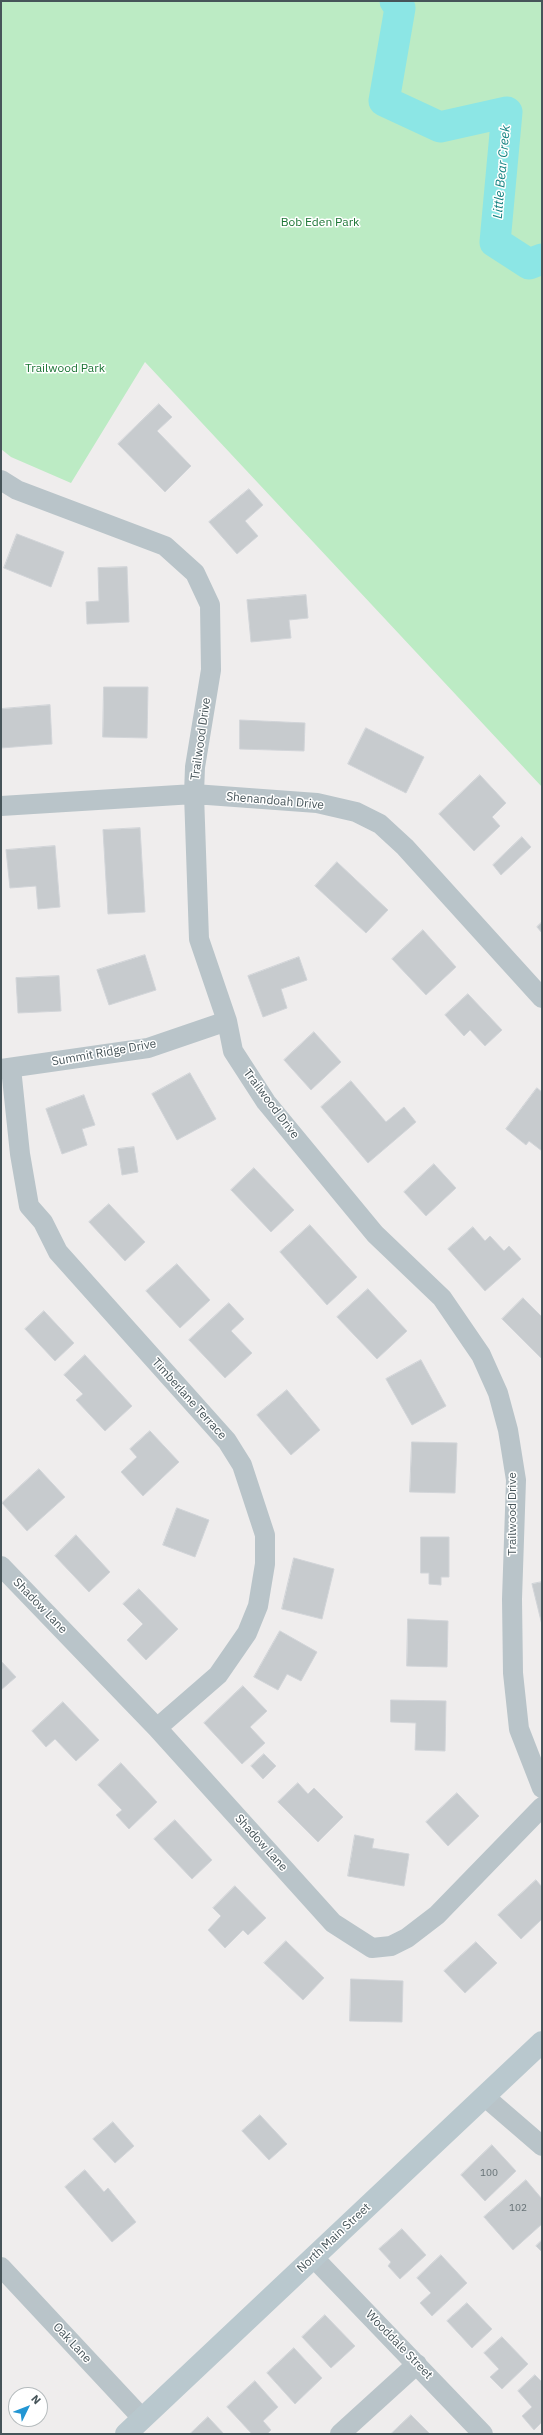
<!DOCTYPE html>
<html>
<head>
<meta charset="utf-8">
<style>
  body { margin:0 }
  #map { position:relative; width:543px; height:2435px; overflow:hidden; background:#efeded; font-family:"IBM Plex Sans",sans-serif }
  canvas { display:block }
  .frame { position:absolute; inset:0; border:2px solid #465459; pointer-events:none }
  .north { position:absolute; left:8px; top:2387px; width:40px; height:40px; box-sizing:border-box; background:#fff; border:1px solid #b5bbbd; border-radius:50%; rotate:47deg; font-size:11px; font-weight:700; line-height:16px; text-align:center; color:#465459 }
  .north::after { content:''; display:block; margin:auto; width:14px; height:18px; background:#2396d3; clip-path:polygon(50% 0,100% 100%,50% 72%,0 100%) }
</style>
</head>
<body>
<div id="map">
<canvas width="543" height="2435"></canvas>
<div class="frame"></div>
<div class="north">N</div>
</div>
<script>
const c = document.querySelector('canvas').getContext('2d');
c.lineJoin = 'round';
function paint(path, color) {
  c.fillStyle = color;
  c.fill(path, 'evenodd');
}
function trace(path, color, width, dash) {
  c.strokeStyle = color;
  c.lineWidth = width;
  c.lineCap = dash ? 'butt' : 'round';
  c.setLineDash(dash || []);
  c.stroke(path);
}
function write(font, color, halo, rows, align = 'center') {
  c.font = font + ' "IBM Plex Sans",sans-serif';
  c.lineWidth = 3;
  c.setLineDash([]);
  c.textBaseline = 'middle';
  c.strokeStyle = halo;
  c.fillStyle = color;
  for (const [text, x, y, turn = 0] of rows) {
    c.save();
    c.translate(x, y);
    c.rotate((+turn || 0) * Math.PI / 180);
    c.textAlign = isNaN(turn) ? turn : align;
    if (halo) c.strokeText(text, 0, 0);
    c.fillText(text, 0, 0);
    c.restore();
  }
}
const green = new Path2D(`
  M1 1H542V787L145 362 71 483 11 457 1 449Z`);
const river = new Path2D(`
  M395 1 400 8 384 101 440 127 507 112 495 242 529 264 542 259`);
const building = new Path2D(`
  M159 404 172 417 157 431 191 466 165 492 118 444Z
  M249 489 263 505 245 521 258 536 237 554 209 522Z
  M17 534 64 552 51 587 4 568Z
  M127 567 129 622 87 624 86 602 99 601 98 568Z
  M306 595 308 618 289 620 291 638 251 642 247 600Z
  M104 687H148L147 738 103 737Z
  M50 705 52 744 1 748V709Z
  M240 720 305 723 304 751 240 749Z
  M366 728 424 757 406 793 348 764Z
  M480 775 506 803 492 817 500 826 474 851 439 814Z
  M140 828 145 912 108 914 103 830Z
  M522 837 531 847 501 875 493 865Z
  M55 846 60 907 38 909 36 886 10 888 6 850Z
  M337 862 388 910 366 933 315 886Z
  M542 922V933L537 927Z
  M423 930 456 967 426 995 392 959Z
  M145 955 156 990 109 1005 97 970Z
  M299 957 307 980 281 989 287 1008 263 1017 248 976Z
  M59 976 61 1011 18 1013 16 978Z
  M468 994 502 1030 485 1046 470 1030 464 1036 445 1015Z
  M314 1032 341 1062 311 1090 284 1060Z
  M190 1073 216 1119 177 1140 152 1094Z
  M351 1081 386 1122 404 1107 416 1122 368 1163 321 1107Z
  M537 1088 542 1092V1151L529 1141 526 1145 506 1129Z
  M84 1095 95 1125 82 1129 87 1145 62 1154 46 1109Z
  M134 1147 138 1172 122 1175 118 1149Z
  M434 1164 456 1188 426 1216 404 1192Z
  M254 1168 294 1210 271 1232 231 1190Z
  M109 1204 145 1242 125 1261 89 1222Z
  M310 1225 357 1277 327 1305 280 1252Z
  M473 1227 485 1241 490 1236 504 1251 509 1246 521 1259 485 1291 448 1249Z
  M177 1264 210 1300 180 1328 146 1291Z
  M368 1289 407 1331 377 1359 337 1317Z
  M523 1298 542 1317V1359L502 1319Z
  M229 1303 244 1319 231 1331 252 1353 225 1378 189 1340Z
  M44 1311 74 1343 55 1361 25 1329Z
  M85 1355 132 1406 105 1431 76 1400 83 1394 64 1375Z
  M421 1360 446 1406 412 1425 386 1379Z
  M287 1390 320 1430 291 1455 257 1415Z
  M150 1431 179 1462 143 1496 121 1472 137 1457 130 1449Z
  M412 1442 457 1443 455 1493 410 1492Z
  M39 1469 65 1497 27 1531 2 1503Z
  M177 1508 209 1520 195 1557 163 1545Z
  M76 1535 110 1572 89 1592 55 1556Z
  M421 1537H449V1577H441V1585L429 1584V1573H421Z
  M294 1558 334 1569 322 1619 282 1609Z
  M542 1582V1625L532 1584Z
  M139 1589 178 1629 146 1660 127 1640 143 1624 123 1604Z
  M408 1619 448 1621 447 1667 407 1666Z
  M280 1631 317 1652 301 1681 287 1674 278 1690 254 1677Z
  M1 1661 16 1677 1 1690Z
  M243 1686 267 1711 250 1727 265 1743 242 1764 204 1723Z
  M391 1700 446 1701 445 1751 415 1750 416 1723 391 1722Z
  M63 1702 99 1740 76 1761 55 1739 46 1747 32 1731Z
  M264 1754 276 1766 263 1779 251 1766Z
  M121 1763 157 1802 129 1829 116 1815 122 1810 98 1785Z
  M298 1783 308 1794 314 1788 343 1817 318 1842 278 1802Z
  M457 1793 479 1816 448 1846 426 1822Z
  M175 1820 212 1860 192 1879 154 1839Z
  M355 1835 374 1839 372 1848 409 1854 404 1886 348 1876Z
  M536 1880 542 1887V1919L521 1939 498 1915Z
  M235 1886 266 1918 248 1935 243 1930 225 1948 208 1930 221 1916 213 1908Z
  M286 1941 324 1978 303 2000 264 1963Z
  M476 1942 497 1963 465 1993 444 1971Z
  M351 1979 403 1981 402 2022 350 2021Z
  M260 2115 287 2144 269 2160 242 2131Z
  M113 2122 134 2146 115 2163 93 2139Z
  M492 2145 516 2171 485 2201 461 2175Z
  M85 2170 104 2192 108 2188 136 2222 112 2242 65 2187Z
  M526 2180 542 2199V2224L513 2250 484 2217Z
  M402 2229 426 2255 400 2279 388 2266 391 2262 379 2249Z
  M542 2240V2252L536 2246Z
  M441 2255 467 2283 432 2316 420 2303 431 2293 417 2278Z
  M467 2303 492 2329 472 2348 447 2321Z
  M325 2315 355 2346 331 2368 302 2337Z
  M502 2337 528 2364 502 2389 490 2377 499 2369 484 2353Z
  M294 2348 322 2378 295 2404 267 2373Z
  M535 2375 542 2382V2422L534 2430 522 2416 532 2407 518 2391Z
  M255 2381 278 2407 263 2421 271 2430 267 2434H252L227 2407Z
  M411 2415 430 2434H391Z
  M208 2417 224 2434H190Z`);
const minor = new Path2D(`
  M1 480 17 490 165 546 195 573 210 605 211 670 195 767 194 794 199 939 227 1021 233 1051 266 1102 375 1234 442 1298 481 1355 498 1393 508 1430 516 1480 512 1599 513 1673 519 1729 542 1788
  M1 806 194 794 317 803 356 812 380 824 405 847 542 998
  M11 1068 20 1154 29 1206 43 1222 58 1252 227 1441 242 1465 265 1535V1564L258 1606 247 1633 218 1675 157 1728
  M1 1069 148 1048 227 1021
  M1 1566 157 1728 333 1923 372 1948 391 1946 407 1938 437 1915 542 1807
  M484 2096 542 2146
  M313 2257 483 2434
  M1 2267 142 2418
  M340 2434 417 2364`);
const secondary = new Path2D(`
  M126 2434 542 2042`);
const numberNames = [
  ["100",489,2173],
  ["102",518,2208]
];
const parkNames = [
  ["Bob Eden Park",320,223],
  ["Trailwood Park",65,369]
];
const streetNames = [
  ["Trailwood Drive",201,739,-82],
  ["Shenandoah Drive",275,801,5],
  ["Summit Ridge Drive",104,1053,-10],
  ["Trailwood Drive",271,1104,53],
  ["Timberlane Terrace",189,1399,48],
  ["Trailwood Drive",513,1514,-90],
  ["Shadow Lane",40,1606,46],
  ["Shadow Lane",261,1843,48],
  ["North Main Street",334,2238,-43],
  ["Oak Lane",72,2343,47],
  ["Wooddale Street",399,2345,46]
];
const waterNames = [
  ["Little Bear Creek",502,172,-85]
];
paint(green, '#bcebc4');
trace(river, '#8ce6e5', 31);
paint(building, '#c7cbce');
trace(building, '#d1d4d8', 1);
trace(minor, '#b9c4c9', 20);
trace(secondary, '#b9c8ce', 22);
write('10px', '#667276', null, numberNames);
write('12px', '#1c7535', '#fff', parkNames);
write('12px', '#465459', '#fff', streetNames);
write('italic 13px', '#138280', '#fff', waterNames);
</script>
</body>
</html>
